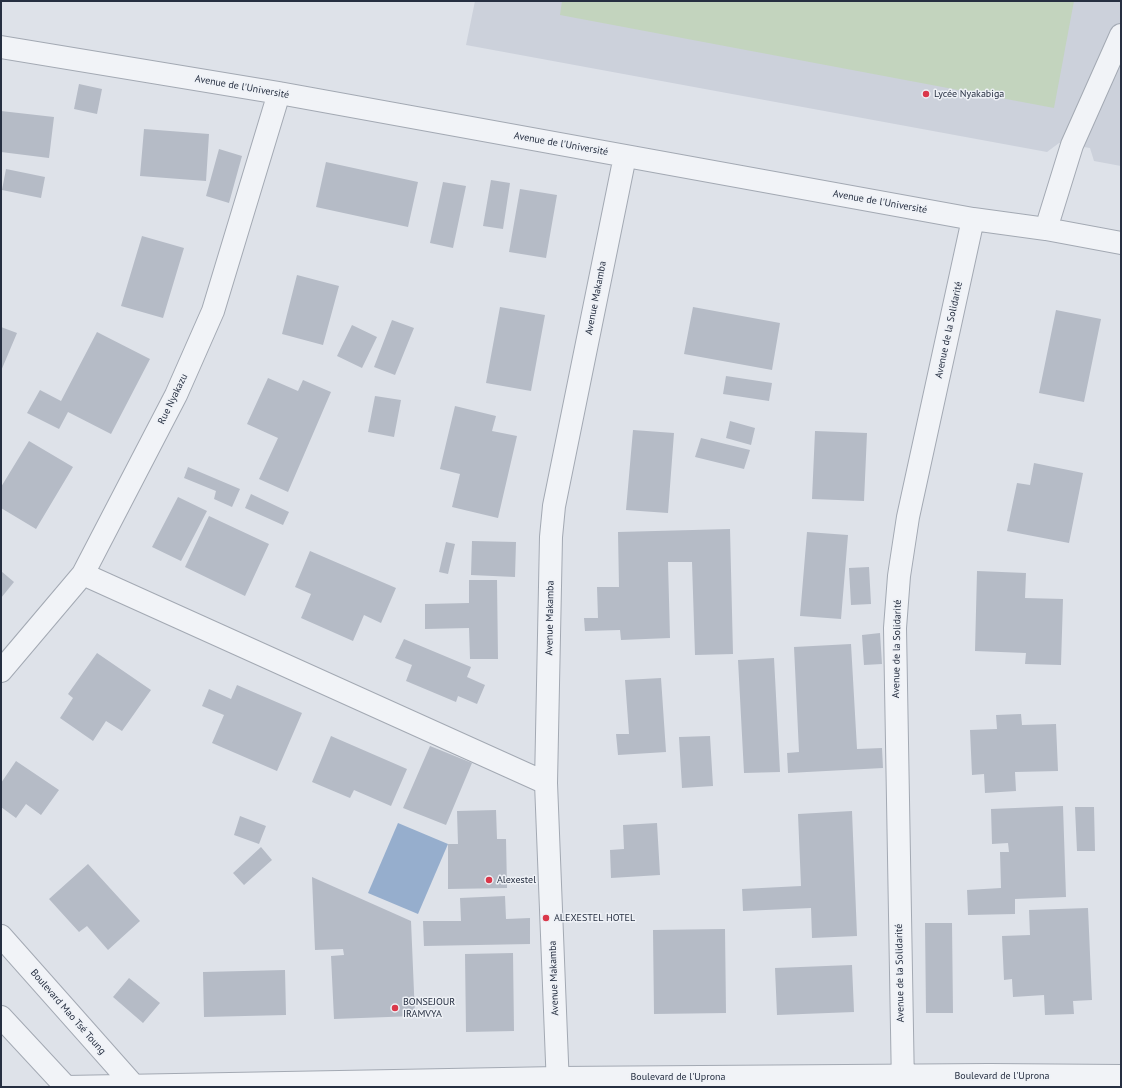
<!DOCTYPE html>
<html>
<head>
<meta charset="utf-8">
<style>
  body { margin:0 }
  #map { position:relative; width:1122px; height:1088px; overflow:hidden; background:#dee2e9; font-family:"PT Sans",sans-serif }
  canvas { display:block }
  .frame { position:absolute; inset:0; border:2px solid #262f41; pointer-events:none }
</style>
</head>
<body>
<div id="map">
<canvas width="1122" height="1088"></canvas>
<div class="frame"></div>
</div>
<script>
const c = document.querySelector('canvas').getContext('2d');
c.lineJoin = 'round';
function paint(path, color) {
  c.fillStyle = color;
  c.fill(path, 'evenodd');
}
function trace(path, color, width, dash) {
  c.strokeStyle = color;
  c.lineWidth = width;
  c.lineCap = dash ? 'butt' : 'round';
  c.setLineDash(dash || []);
  c.stroke(path);
}
function write(font, color, halo, rows, align = 'center') {
  c.font = font + ' "PT Sans",sans-serif';
  c.lineWidth = 3;
  c.setLineDash([]);
  c.textBaseline = 'middle';
  c.strokeStyle = halo;
  c.fillStyle = color;
  for (const [text, x, y, turn = 0] of rows) {
    c.save();
    c.translate(x, y);
    c.rotate((+turn || 0) * Math.PI / 180);
    c.textAlign = isNaN(turn) ? turn : align;
    if (halo) c.strokeText(text, 0, 0);
    c.fillText(text, 0, 0);
    c.restore();
  }
}
const built = new Path2D(`
  M475 1H1121V166L1094 161 1090 148 1059 143 1047 152 466 45Z`);
const green = new Path2D(`
  M562 1H1074L1054 108 560 15Z`);
const water = new Path2D(`
  M398 823 448 844 418 914 368 893Z`);
const building = new Path2D(`
  M79 84 102 89 97 114 74 109Z
  M1 111 54 117 49 158 1 152Z
  M144 129 209 134 206 181 140 176Z
  M219 149 242 156 229 203 206 196Z
  M326 162 418 182 408 227 316 207Z
  M6 169 45 177 41 198 2 190Z
  M491 180 510 183 503 229 483 226Z
  M443 182 466 186 453 248 430 243Z
  M520 189 557 195 546 258 509 252Z
  M142 236 184 248 163 318 121 306Z
  M297 275 339 286 323 345 282 334Z
  M500 307 545 315 531 391 486 383Z
  M693 307 780 323 772 370 684 354Z
  M1056 310 1101 319 1084 402 1039 393Z
  M392 320 414 328 395 375 374 367Z
  M352 325 377 337 362 368 337 356Z
  M1 327 17 333 1 371Z
  M97 332 150 359 111 434 68 412 59 429 27 413 40 390 61 401Z
  M726 376 772 383 769 401 723 394Z
  M268 378 298 391 303 380 331 392 288 492 259 479 278 438 247 424Z
  M375 396 401 400 394 437 368 432Z
  M455 406 496 416 492 431 517 436 498 518 452 507 460 474 440 469Z
  M730 421 755 428 751 445 726 438Z
  M633 430 674 433 668 513 626 510Z
  M815 431 867 433 864 501 812 499Z
  M701 438 750 450 744 469 695 457Z
  M29 441 73 467 36 529 1 508V487Z
  M1034 463 1083 473 1069 543 1007 531 1017 483 1030 485Z
  M188 467 240 489 232 507 214 499 216 491 184 478Z
  M251 494 289 512 283 525 245 508Z
  M178 497 207 511 181 561 152 547Z
  M209 516 269 544 245 596 185 567Z
  M730 529 733 654 695 655 692 562H668L670 638 621 640 620 630 585 631 584 618H598L597 587H619L618 532Z
  M807 532 848 535 841 619 800 616Z
  M472 541 516 542 515 577 471 575Z
  M446 542 455 544 448 574 439 572Z
  M310 551 396 588 381 623 364 615 353 641 301 618 311 594 295 587Z
  M869 567 871 604 851 605 849 568Z
  M1 571 14 582 1 598Z
  M977 571 1026 573 1025 598 1063 599 1061 665 1025 664 1026 653 975 651Z
  M469 580H497L498 659H470L469 628 425 629V604L469 603Z
  M880 633 882 664 864 665 862 635Z
  M404 639 471 667 467 677 485 685 477 704 458 696 456 702 406 681 412 665 395 658Z
  M851 644 857 749 882 748 883 768 788 773 787 753 799 752 794 647Z
  M97 653 151 690 122 731 106 721 93 741 60 718 73 698 68 694Z
  M774 658 780 772 744 773 738 660Z
  M661 678 666 752 618 755 616 734H629L625 680Z
  M237 685 302 713 277 771 212 743 224 715 202 706 209 689 231 699Z
  M1021 714 1022 725 1056 724 1058 771 1015 772 1016 791 985 793 984 774 972 775 970 730 997 729 996 715Z
  M331 736 407 769 391 806 354 790 350 798 312 782Z
  M710 736 713 786 682 788 679 737Z
  M430 746 472 763 446 825 403 808Z
  M16 761 59 790 41 815 26 804 16 818 1 807V783Z
  M1063 806 1066 897 1015 899V914L968 915 967 890 1001 888 1000 852H1009L1008 843 992 844 991 809Z
  M1075 807H1094L1095 851H1077Z
  M496 810 497 839H506L507 888 448 889V844H458L457 811Z
  M852 811 857 936 812 938 811 908 743 911 742 889 801 886 798 814Z
  M240 816 266 826 259 844 234 835Z
  M657 823 660 875 611 878 610 850 624 849 623 825Z
  M261 847 272 860 244 885 233 873Z
  M88 864 140 921 108 950 87 926 79 932 49 899Z
  M312 877 411 921 415 1016 334 1019 331 956 344 955 343 949 315 950Z
  M505 896 506 919 530 918V944L424 946 423 921H461L460 898Z
  M1088 908 1092 1000 1073 1001 1074 1014 1045 1015 1044 995 1013 997 1012 979 1004 980 1002 936 1030 935 1029 910Z
  M925 923H952L953 1013H926Z
  M725 929 726 1013 654 1014 653 930Z
  M513 953 514 1031 466 1032 465 954Z
  M852 965 854 1012 777 1015 775 968Z
  M285 970 286 1015 204 1017 203 972Z
  M129 978 160 1003 143 1023 113 997Z`);
const minor = new Path2D(`
  M1 47 279 93 973 219 1046 229 1121 243
  M1046 229 1072 145 1121 35
  M83 574 546 783
  M1 671 83 574 176 395 213 311 279 93
  M1 936 135 1087
  M1 1017 66 1087
  M66 1087 558 1078 989 1075 1121 1076
  M558 1087 546 783 551 537 554 506 625 156
  M903 1087 895 628 899 576 908 517 973 219`);
const markers = [
  [926,94,4,"#da374a"],
  [489,880,4,"#da374a"],
  [546,918,4,"#da374a"],
  [395,1008,4,"#da374a"]
];
const streetNames = [
  ["Avenue de l'Université",242,87,10],
  ["Avenue de l'Université",561,144,10],
  ["Avenue de l'Université",880,202,10],
  ["Avenue Makamba",596,298,-79],
  ["Avenue de la Solidarité",949,330,-78],
  ["Rue Nyakazu",173,399,-64],
  ["Avenue Makamba",550,618,-89],
  ["Avenue de la Solidarité",897,649,-89],
  ["Avenue de la Solidarité",900,973,-91],
  ["Avenue Makamba",554,978,-92],
  ["Boulevard Mao Tsé Toung",68,1012,49],
  ["Boulevard de l'Uprona",1002,1076],
  ["Boulevard de l'Uprona",678,1077]
];
const poiNames = [
  ["Lycée Nyakabiga",934,94],
  ["Alexestel",497,880],
  ["ALEXESTEL HOTEL",554,918],
  ["BONSEJOUR",403,1002],
  ["IRAMVYA",403,1014]
];
paint(built, '#ccd1db');
paint(green, '#c3d4be');
paint(water, '#96aecd');
paint(building, '#b5bbc6');
trace(minor, '#a3a9b3', 24);
trace(minor, '#f1f3f7', 22);
for (const [x, y, r, color] of markers) {
  const dot = new Path2D();
  dot.arc(x, y, r, 0, 2 * Math.PI);
  c.fillStyle = color;
  c.fill(dot);
  trace(dot, '#eef1f6', 1.5);
}
write('10px', '#262f41', '#eef1f6', streetNames);
write('10px', '#262f41', '#eef1f6', poiNames, 'left');
</script>
</body>
</html>
